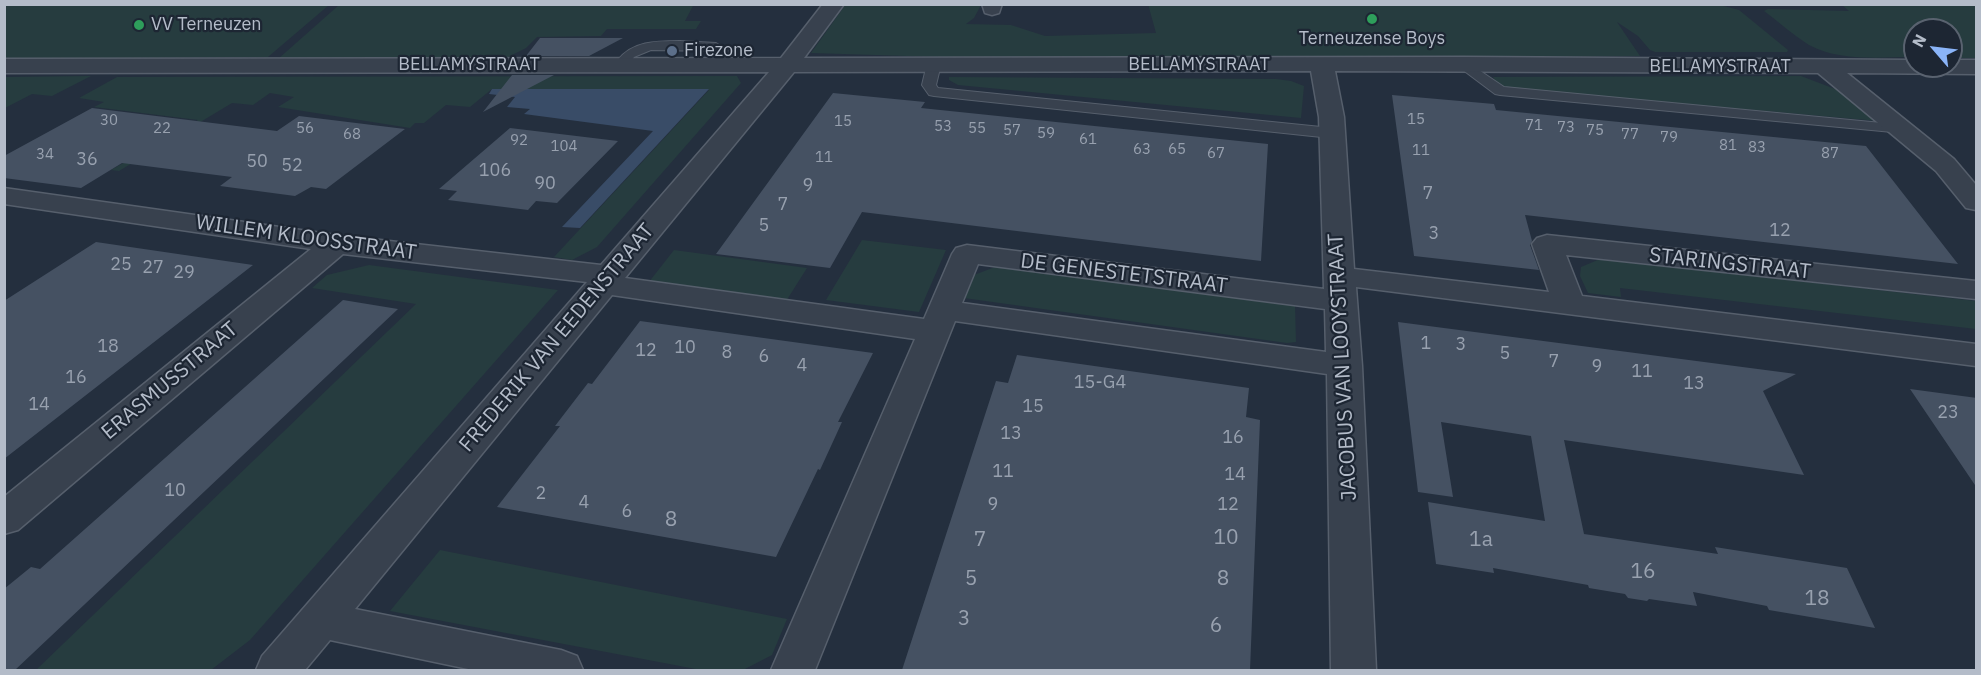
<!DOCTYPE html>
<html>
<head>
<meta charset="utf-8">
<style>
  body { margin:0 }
  #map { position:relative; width:1981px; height:675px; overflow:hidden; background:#242f3e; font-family:"IBM Plex Sans",sans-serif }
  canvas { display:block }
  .frame { position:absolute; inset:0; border:6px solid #b4bcc9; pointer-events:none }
  .north { position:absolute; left:1903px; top:18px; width:60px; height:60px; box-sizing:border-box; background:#1d2633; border:2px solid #59626f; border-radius:50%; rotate:298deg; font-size:16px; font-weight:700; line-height:24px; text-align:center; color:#b4bcc9 }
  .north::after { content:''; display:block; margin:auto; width:21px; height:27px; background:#8ab4f8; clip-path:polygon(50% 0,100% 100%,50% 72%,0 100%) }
</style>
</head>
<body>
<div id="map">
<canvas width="1981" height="675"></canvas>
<div class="frame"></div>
<div class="north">N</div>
</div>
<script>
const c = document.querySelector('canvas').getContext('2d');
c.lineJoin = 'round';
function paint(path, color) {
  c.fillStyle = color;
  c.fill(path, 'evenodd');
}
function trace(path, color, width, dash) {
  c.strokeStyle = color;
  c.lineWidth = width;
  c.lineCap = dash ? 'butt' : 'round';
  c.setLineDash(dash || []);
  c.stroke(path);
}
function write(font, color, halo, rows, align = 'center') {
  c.font = font + ' "IBM Plex Sans",sans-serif';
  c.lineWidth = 4.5;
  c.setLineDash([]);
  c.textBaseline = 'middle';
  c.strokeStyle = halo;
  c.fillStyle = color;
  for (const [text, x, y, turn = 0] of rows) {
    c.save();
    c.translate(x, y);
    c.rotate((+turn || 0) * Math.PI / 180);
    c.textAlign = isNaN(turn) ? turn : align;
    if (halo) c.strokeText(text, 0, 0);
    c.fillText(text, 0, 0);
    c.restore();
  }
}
const green = new Path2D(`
  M624 4H694L685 21H701L696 29H607L601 36 537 37 526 48 504 59H278L339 5Z
  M846 4 981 5 974 18 966 24 1011 25 1045 36 1156 33 1148 4 1720 5 1739 10 1788 50 1787 52H1655L1650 50 1638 36 1617 22 1640 56 1443 58 939 57 811 53Z
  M4 5H329L268 57 5 59Z
  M1842 5H1976V58H1951V30H1915V57C1881 57 1840 62 1809 45 1793 35 1779 22 1764 11L1768 9 1849 11Z
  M91 76 52 96 32 94 5 108V77Z
  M737 76 741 83 597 247 572 260 554 257 709 90 492 89 470 107 446 105 424 123H415L410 128 278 107 294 97 270 93 253 105 232 103 119 171 111 170 198 120 94 107 104 102 79 98 117 77Z
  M1801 76 1848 94 1878 121 1506 88 1497 83 1493 77Z
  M949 77 1276 79 1291 81 1304 86 1301 118 958 85 949 80Z
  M862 240 946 250 919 312 826 300Z
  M674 250 807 268 783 306 645 287Z
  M1600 259 1976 301V329L1620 288 1621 297 1588 293 1580 276 1581 267Z
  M369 265 558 290 250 640 211 670H36L416 304 312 288 327 275Z
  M995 267 1295 304 1296 342 1287 343 964 298 974 275Z
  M440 550 787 619 772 655 743 670H701L390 611Z`);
const water = new Path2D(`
  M492 89H709L580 228 562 227 653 131 524 114 530 109 507 107 515 97 489 94Z`);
const building = new Path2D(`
  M540 38H623L589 56H526Z
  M512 75H554L483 112Z
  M833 93 925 102 921 108 1268 144 1261 261 862 212 830 268 716 254Z
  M1392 95 1494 104 1496 110 1866 146 1958 264 1525 215 1532 241 1530 245 1539 270 1414 256Z
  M92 108 277 131 299 116 405 129 326 189 311 187 295 196 220 186 232 177 122 163 81 188 4 178V156Z
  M510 128 618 141 557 203 536 201 528 210 448 200 457 191 439 189Z
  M96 242 253 265 4 459V301Z
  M343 300 398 309 15 670H4V589L31 567 40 569Z
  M640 321 873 353 838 422H842L820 470 818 469 776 557 497 507 560 426H555L588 383 592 384Z
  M1398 322 1796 374 1763 391 1804 475 1564 440 1584 534 1718 554 1715 547 1847 568 1875 628 1769 610 1767 606 1693 592 1697 606 1649 599 1647 601 1628 598 1625 594 1589 588 1588 585 1493 568 1494 573 1436 564 1428 502 1545 521 1531 436 1441 422 1453 497 1418 492Z
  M1017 355 1249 388 1246 417 1260 420 1250 670H902L996 381 1008 383Z
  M1910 389 1977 398V488Z`);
const lane = new Path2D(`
  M680 41 716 43 729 51 724 60 719 61 712 57 715 52 713 51 651 50 634 57 629 64 624 65 617 61C632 41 656 41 680 41Z
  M934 60 941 64 936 85 938 88 1331 128 1339 133 1331 138 934 96 929 95 922 85 927 64Z
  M1464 60 1504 87 1903 125 1910 129 1903 133 1500 95 1495 94 1459 67 1457 64Z`);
const street = new Path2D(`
  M823 4H844L804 58 1464 57 1915 60V66H1951V60H1976V74L1847 73 1954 159 1976 185V210L1966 208 1936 171 1818 73 1335 71 1344 117 1354 269 1549 292 1532 244 1537 238 1547 235 1976 281V299L1566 255 1582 296 1976 344V366L1356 287 1362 366 1376 670H1331L1327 374 955 321 815 670H771L915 339 612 295 355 609 561 650 577 656 583 670H473L330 640 305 670H256L262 656 587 282 343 254 18 530 4 534V497L311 249 4 204V188L336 235 601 265 769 72 4 73V59L781 58ZM1311 71 1319 117 1324 289 967 245 956 248 952 254 924 319 625 278 794 72ZM978 264 1325 309 1326 352 962 303Z
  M982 4H1002L999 13 992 15 985 13Z`);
const markers = [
  [1372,19,6,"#2e9e5b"],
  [139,25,6,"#2e9e5b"],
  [672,51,6,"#5c6f8a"]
];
const farNumbernames = [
  ["15",1416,120],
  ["30",109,121],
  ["15",843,122],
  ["71",1534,126],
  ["53",943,127],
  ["73",1566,128],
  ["22",162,129],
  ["56",305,129],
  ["55",977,129],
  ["57",1012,131],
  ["75",1595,131],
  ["59",1046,134],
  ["68",352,135],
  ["77",1630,135],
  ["79",1669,138],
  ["61",1088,140],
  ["92",519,141],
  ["81",1728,146],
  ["104",564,147],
  ["83",1757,148],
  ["63",1142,150],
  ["65",1177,150],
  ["11",1421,151],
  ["67",1216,154],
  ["87",1830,154],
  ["34",45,155],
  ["11",824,158]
];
const farPoinames = [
  ["VV Terneuzen",151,25],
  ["Terneuzense Boys",1372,39,"center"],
  ["Firezone",684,51]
];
const farStreetnames = [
  ["BELLAMYSTRAAT",469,65],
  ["BELLAMYSTRAAT",1199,65],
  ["BELLAMYSTRAAT",1720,67]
];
const numberNames = [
  ["36",87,160],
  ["50",257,162],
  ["52",292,166],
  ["106",495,171],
  ["90",545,184],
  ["9",808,186],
  ["7",1428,194],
  ["7",783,205],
  ["5",764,226],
  ["12",1780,231],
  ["3",1434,234],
  ["25",121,265],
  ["27",153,268],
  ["29",184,273],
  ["1",1426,344],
  ["3",1461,345],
  ["18",108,347],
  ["10",685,348],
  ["12",646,351],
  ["8",727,353],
  ["5",1505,354],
  ["6",764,357],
  ["7",1554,362],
  ["4",802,366],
  ["9",1597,367],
  ["11",1642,372],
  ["16",76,378],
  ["15-G4",1100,383],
  ["13",1694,384],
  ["14",39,405],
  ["15",1033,407],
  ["23",1948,413],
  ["13",1011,434],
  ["16",1233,438],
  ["11",1003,472],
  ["14",1235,475],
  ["10",175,491],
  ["2",541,494],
  ["4",584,503],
  ["9",993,505],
  ["12",1228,505],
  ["6",627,512]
];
const streetNames = [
  ["WILLEM KLOOSSTRAAT",306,238,8],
  ["STARINGSTRAAT",1730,264,6],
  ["DE GENESTETSTRAAT",1124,274,7],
  ["FREDERIK VAN EEDENSTRAAT",557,338,-50],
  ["JACOBUS VAN LOOYSTRAAT",1343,367,-93],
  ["ERASMUSSTRAAT",170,381,-40]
];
const nearNumbernames = [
  ["8",671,520],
  ["10",1226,538],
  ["7",980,540],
  ["1a",1481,540],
  ["16",1643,572],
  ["5",971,579],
  ["8",1223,579],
  ["18",1817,599],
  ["3",964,619],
  ["6",1216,626]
];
paint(green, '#263c3f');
paint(water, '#394c67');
paint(building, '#455162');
trace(lane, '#565f6c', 2);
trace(street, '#565f6c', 3);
paint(lane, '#38414e');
paint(street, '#38414e');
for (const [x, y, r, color] of markers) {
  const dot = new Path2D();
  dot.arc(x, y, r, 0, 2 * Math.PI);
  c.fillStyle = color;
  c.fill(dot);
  trace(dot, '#1d2633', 2);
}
write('15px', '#98a1af', null, farNumbernames);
write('18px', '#b4bcc9', '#1d2633', farPoinames, 'left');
write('18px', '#b4bcc9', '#1d2633', farStreetnames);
write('18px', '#98a1af', null, numberNames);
write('21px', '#b4bcc9', '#1d2633', streetNames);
write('21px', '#98a1af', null, nearNumbernames);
</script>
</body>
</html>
